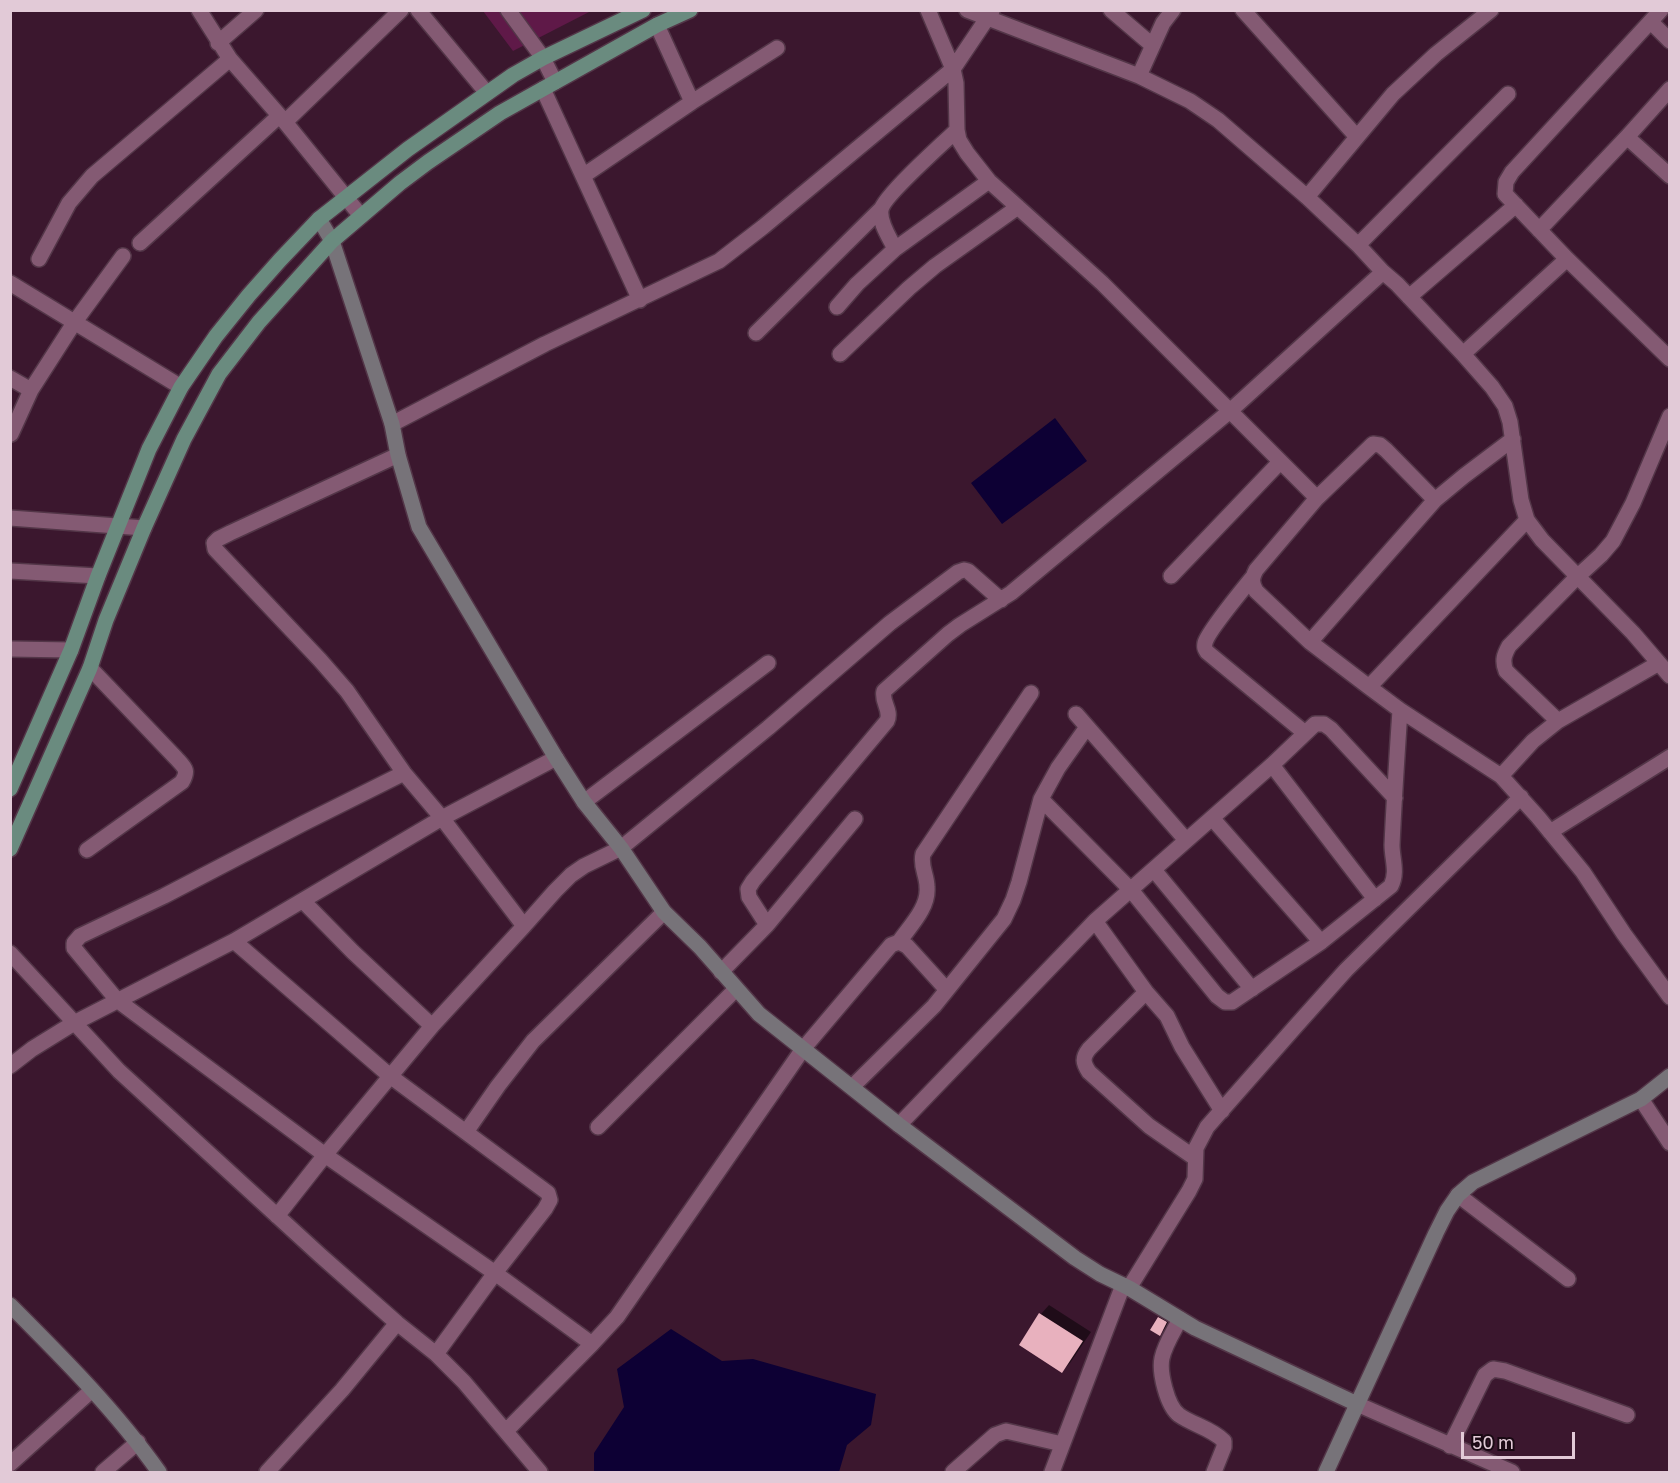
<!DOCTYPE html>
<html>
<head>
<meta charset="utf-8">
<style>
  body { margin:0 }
  #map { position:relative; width:1680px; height:1483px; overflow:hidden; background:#3b172e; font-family:"Golos Text",sans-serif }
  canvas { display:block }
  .frame { position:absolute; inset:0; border:12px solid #e2cad7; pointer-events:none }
  .scale { position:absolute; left:1461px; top:1432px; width:114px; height:27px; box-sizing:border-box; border:3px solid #e2cad7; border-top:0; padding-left:8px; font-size:18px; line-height:21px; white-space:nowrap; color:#e2cad7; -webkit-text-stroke:4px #190913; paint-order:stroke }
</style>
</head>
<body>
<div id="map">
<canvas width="1680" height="1483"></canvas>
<div class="frame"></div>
<div class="scale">50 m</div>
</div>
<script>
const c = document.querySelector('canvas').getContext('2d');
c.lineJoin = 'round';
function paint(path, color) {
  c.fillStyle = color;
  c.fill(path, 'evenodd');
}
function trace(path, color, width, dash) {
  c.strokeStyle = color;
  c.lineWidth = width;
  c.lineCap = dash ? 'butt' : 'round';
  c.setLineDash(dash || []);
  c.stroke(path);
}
const green = new Path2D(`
  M483 11H591L513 51Z`);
const water = new Path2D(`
  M1055 418 1087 461 1002 524 971 483Z
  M671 1329 722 1361 753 1359 876 1394 871 1425 847 1445 839 1472H594V1453L624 1407 617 1369Z`);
const shadow = new Path2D(`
  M1049 1305 1091 1332 1070 1363 1062 1371 1021 1344 1041 1314Z
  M1164 1312 1171 1317 1165 1329 1159 1334V1318Z`);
const building = new Path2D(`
  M1039 1313 1083 1341 1062 1373 1019 1345Z
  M1158 1317 1167 1322 1160 1336 1150 1330Z`);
const street = new Path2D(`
  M199 10 230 59 285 122 361 216
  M418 10 487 93
  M508 10 543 58 555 82
  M928 10 953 69 956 83 957 130 959 140 967 153 989 181 1102 283 1317 498
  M967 10 1139 76 1190 101 1218 120 1307 197 1358 245 1383 272 1397 284 1463 354 1492 387 1505 406 1510 422 1521 500 1527 520 1542 540 1633 633 1670 676
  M1111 10 1152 45
  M1243 10 1357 137
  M1661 10 1512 172 1506 182 1505 194 1567 259 1670 359
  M1651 22 1670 41
  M657 25 692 102
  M218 43 256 10
  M1139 76 1163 23 1173 10
  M543 89 640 300
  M285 122 401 10
  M1627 137 1670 176
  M583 176 692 102 777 48
  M1307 197 1393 94 1436 54 1491 10
  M1539 230 1627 137 1670 89
  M140 243 279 116
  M1358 245 1508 94
  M895 249C890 238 879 223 881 210 883 197 944 142 957 130
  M39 259 69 203 92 176 230 59
  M10 283 181 387
  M1409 297 1516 205
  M837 307 857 284 895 249 989 181
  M756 333 881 209
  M840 354 909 288 935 266 1018 207
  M1463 354 1567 259
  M10 378 31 390
  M392 424 545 344 719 261 763 227 953 69 992 11
  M11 434 31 390 74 323 123 256
  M398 455 230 533 218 539 214 543 215 549 320 660 347 691 404 773 442 818 524 926
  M1435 500 1386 450 1380 445 1373 444 1317 498 1256 570C1252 578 1251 582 1256 591L1310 642 1369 687 1400 710 1501 776 1538 817 1583 872 1624 934 1670 997
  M10 518 144 528
  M10 571 98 576
  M1171 576 1280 462
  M1252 578C1243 589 1207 633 1205 643 1204 648 1205 649 1207 652L1305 733
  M1310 642 1435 500 1464 476 1513 439
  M10 649 71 650
  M1369 687 1527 520
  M1076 714 1186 840
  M1558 721 1506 671C1502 661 1504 655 1509 646L1577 577 1601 555 1613 541 1633 503 1670 416
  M1272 765 1375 899
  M404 773 304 823 164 896 80 936 74 943V948L117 1000 325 1155 495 1273 592 1344
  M1501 776 1533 741 1558 721 1659 663
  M1041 799 1131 890 1217 996 1225 1002H1232L1321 942 1391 886C1398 872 1392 859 1392 845 1394 800 1397 755 1400 710
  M584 802 768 663
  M1212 818 1321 942
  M1550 832 1670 757
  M87 850 182 782C189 770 185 768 176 758L90 668
  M1154 870 1252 989
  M303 901 353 952 432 1026
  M767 925 855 819
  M234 941 390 1076 548 1193 550 1200 545 1209 495 1273 436 1354
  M899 942C909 927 929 908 927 887 927 875 920 866 923 854L1031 693
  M10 953 119 1071 321 1256 397 1323 436 1354 464 1382 540 1472
  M721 972 767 925 749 897 748 889 753 881 887 721C892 710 881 702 884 691L948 634 960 625 1011 593 1230 411 1383 272
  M1146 992 1089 1049C1082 1058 1083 1063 1089 1072L1149 1126 1195 1158
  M10 1066 32 1049 74 1023 234 941 442 818 556 758
  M852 1087 934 1006 1004 919 1013 900 1019 882 1041 799 1058 768 1087 727
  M1641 1099 1670 1143
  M1222 1111 1182 1047 1167 1016 1146 992 1095 921 1272 765 1315 724H1324L1331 729 1395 798
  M899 1125 1095 921
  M598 1127 736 989
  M466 1132 498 1086 533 1041 664 912
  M1458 1195 1568 1279
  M277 1216 325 1155 432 1026 524 926 555 891 571 875 584 866 621 848 768 728 890 623 958 572 964 570 968 571 1001 600
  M1129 1288 1189 1191 1195 1179 1196 1148 1207 1127 1295 1027 1346 970 1521 797
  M1180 1319C1174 1331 1165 1344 1162 1358 1159 1372 1167 1406 1179 1415 1193 1425 1211 1428 1224 1441V1447L1214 1472
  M1357 1404 1512 1472
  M506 1431 592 1344 617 1317 803 1049 891 945 899 942 907 946 947 990
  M1450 1446 1485 1375 1493 1369 1505 1371 1627 1415
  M10 1464 92 1390
  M103 1472 138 1442
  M267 1472 342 1390 397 1323
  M953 1472 995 1435 1006 1431 1062 1444
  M1052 1472 1123 1285`);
const secondary = new Path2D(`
  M319 219 332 241 392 424 398 455 419 527 556 758 584 802 621 848 664 912 700 947 759 1014 899 1125 1075 1258 1100 1274 1129 1288 1195 1328 1357 1404
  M10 1305C63 1358 116 1411 159 1472
  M1326 1472 1436 1233 1447 1211 1458 1195 1473 1182 1641 1099 1670 1076`);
const primary = new Path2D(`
  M10 789 71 650 98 576 149 449 181 387 216 336 249 295 280 260 319 219 408 149 513 75 543 58 643 10
  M10 849 90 668 106 620 144 528 184 439 219 374 259 322 332 241 400 183 428 162 500 113 657 25 690 10`);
paint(green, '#5f1948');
paint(water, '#0d0034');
paint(shadow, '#0007');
paint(building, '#e8b1be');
trace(street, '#533648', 18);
trace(secondary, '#533648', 18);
trace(primary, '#533648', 18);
trace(street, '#845a73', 15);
trace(secondary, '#777379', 15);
trace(primary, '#6a8b7f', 15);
</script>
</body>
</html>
